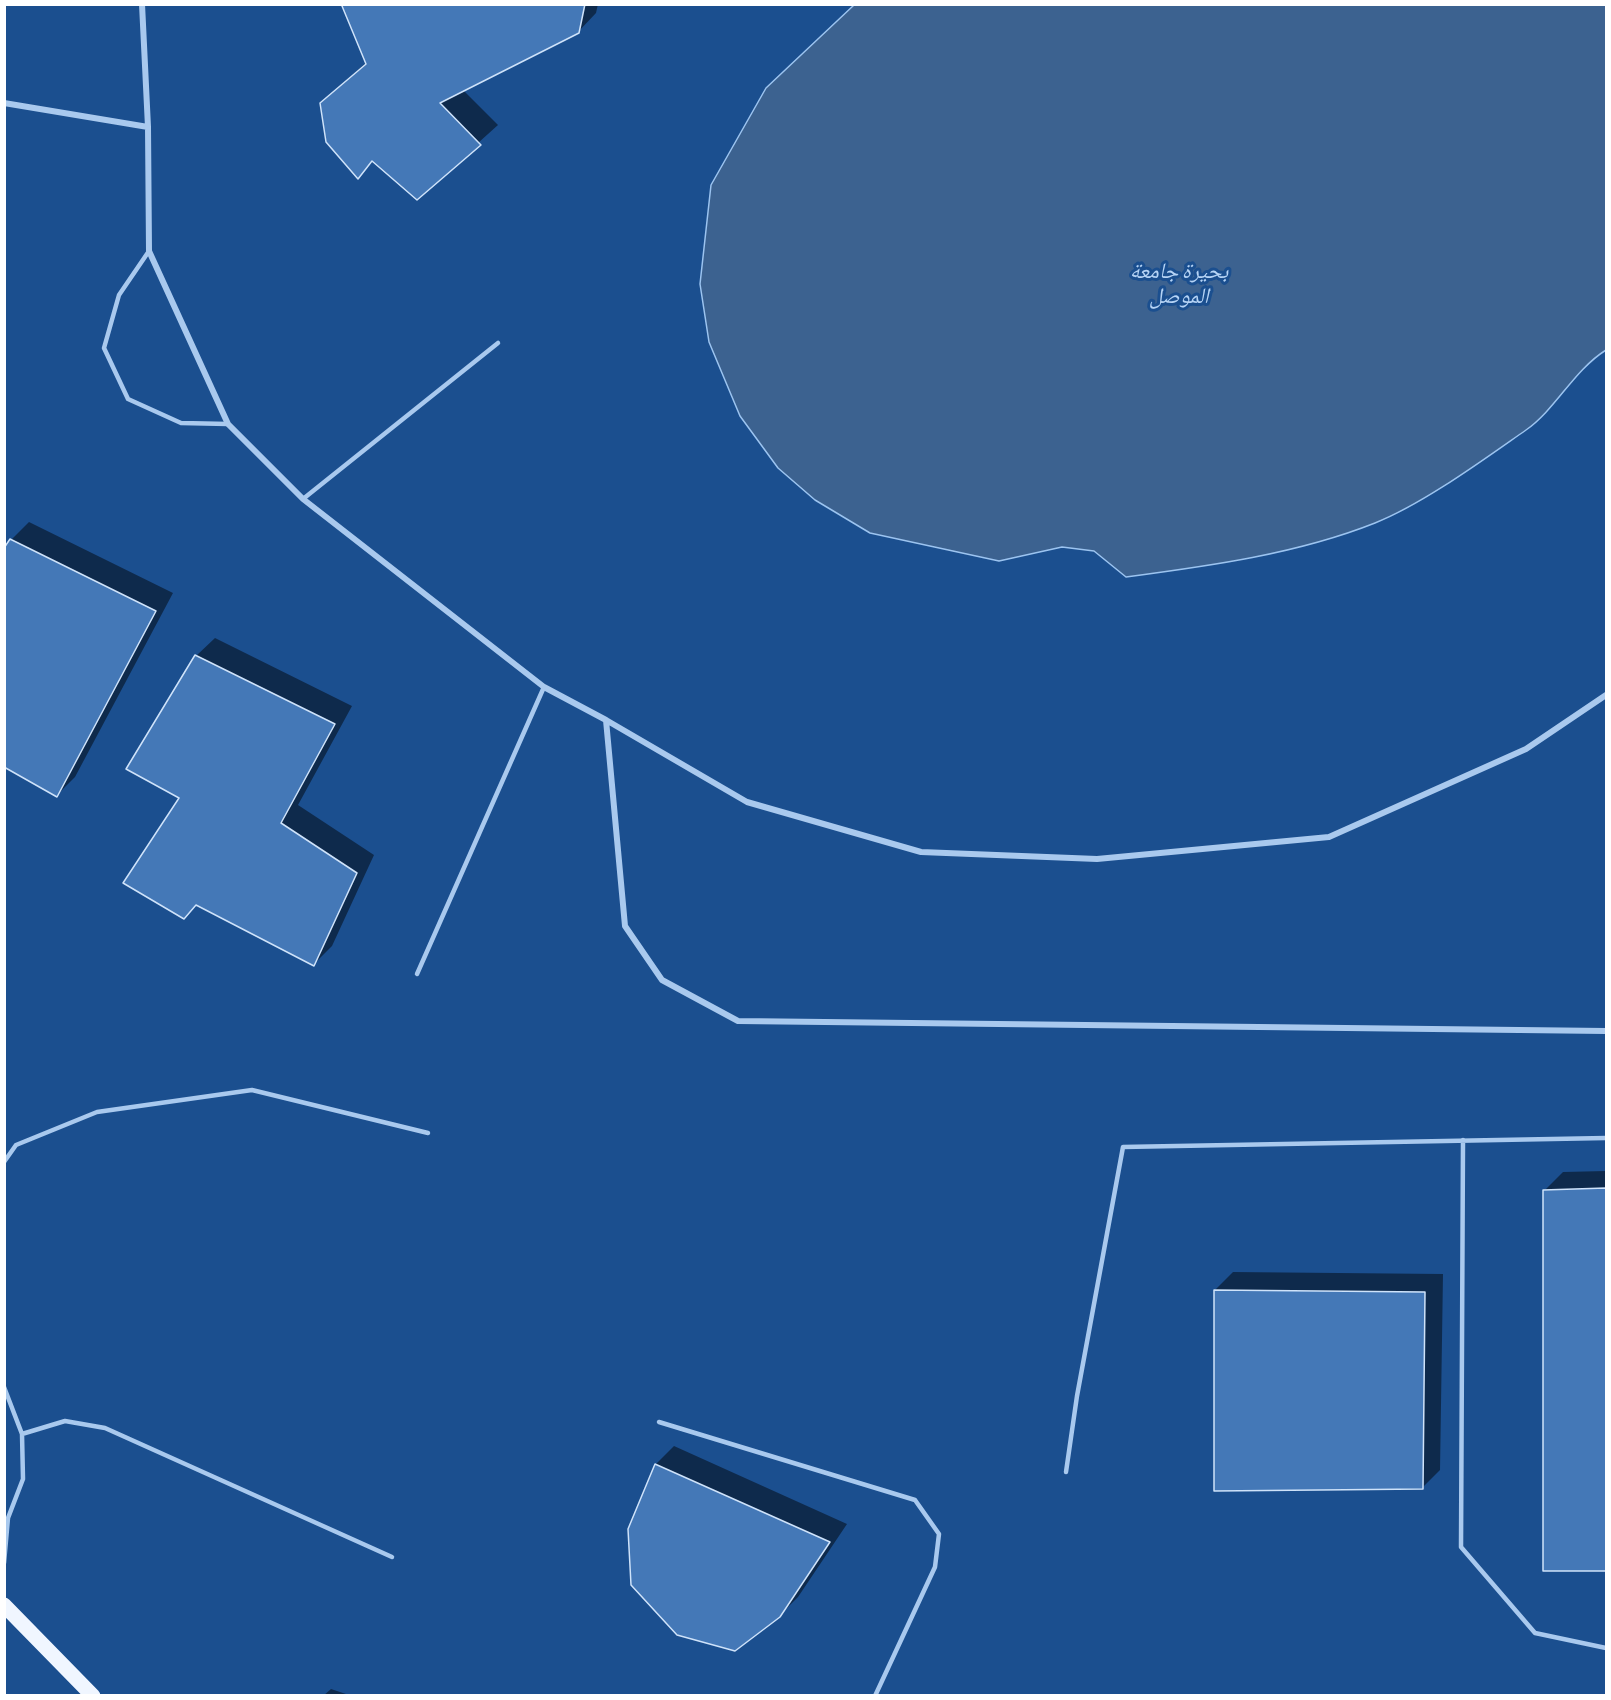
<!DOCTYPE html>
<html>
<head>
<meta charset="utf-8">
<style>
  body { margin:0 }
  #map { position:relative; width:1611px; height:1700px; overflow:hidden; background:#1b4f8f; font-family:"Sofia Sans Condensed",sans-serif }
  canvas { display:block }
  .frame { position:absolute; inset:0; border:6px solid #fff; pointer-events:none }
</style>
</head>
<body>
<div id="map">
<canvas width="1611" height="1700"></canvas>
<div class="frame"></div>
</div>
<script>
const c = document.querySelector('canvas').getContext('2d');
c.lineJoin = 'round';
function paint(path, color) {
  c.fillStyle = color;
  c.fill(path, 'evenodd');
}
function trace(path, color, width, dash) {
  c.strokeStyle = color;
  c.lineWidth = width;
  c.lineCap = dash ? 'butt' : 'round';
  c.setLineDash(dash || []);
  c.stroke(path);
}
function write(font, color, halo, rows, align = 'center') {
  c.font = font + ' "Sofia Sans Condensed","Noto Naskh Arabic",sans-serif';
  c.lineWidth = 6;
  c.setLineDash([]);
  c.textBaseline = 'middle';
  c.strokeStyle = halo;
  c.fillStyle = color;
  for (const [text, x, y, turn = 0] of rows) {
    c.save();
    c.translate(x, y);
    c.rotate((+turn || 0) * Math.PI / 180);
    c.textAlign = isNaN(turn) ? turn : align;
    if (halo) c.strokeText(text, 0, 0);
    c.fillText(text, 0, 0);
    c.restore();
  }
}
const water = new Path2D(`
  M854 5H1606V350C1573 371 1556 409 1526 430 1483 460 1423 504 1375 523 1297 554 1209 566 1126 577L1094 551 1062 547 999 561 870 533 815 500 778 468 740 416 709 342 700 284 711 185 766 88Z`);
const shadow = new Path2D(`
  M346 4H598L596 13 578 32 463 90 498 125 417 198 374 160 358 177 321 103 367 62Z
  M29 522 173 593 75 777 57 795 7 766 4 769V551L11 540Z
  M215 638 352 706 298 805 374 855 332 946 314 964 181 797 196 656Z
  M1606 1171V1569H1545V1190L1563 1172Z
  M1233 1272 1443 1274 1440 1470 1422 1488 1215 1290Z
  M674 1446 847 1524 798 1597 779 1616 656 1464Z
  M331 1689 352 1696H323Z`);
const building = new Path2D(`
  M345 4H585L579 33 440 103 481 145 417 200 372 161 358 179 326 142 320 103 366 64 342 6Z
  M10 539 156 611 57 797 4 767V548Z
  M195 655 335 724 281 823 357 873 314 966 196 905 184 919 123 883 179 798 126 769Z
  M1606 1188V1571H1543V1190Z
  M1214 1290 1425 1292 1423 1489 1214 1491Z
  M655 1464 830 1542 780 1617 735 1651 677 1635 631 1585 628 1529Z`);
const service = new Path2D(`
  M149 251 119 295 104 348 128 399 181 423 228 424
  M303 499 498 343
  M417 974 544 687
  M1463 1140 1461 1547 1535 1633 1606 1648
  M4 1162 16 1145 97 1112 252 1090 428 1133
  M4 1387 22 1434 23 1479 8 1518 4 1563
  M659 1422 915 1500 939 1534 935 1567 875 1696
  M22 1434 65 1421 105 1428 392 1557
  M1066 1472 1077 1396 1123 1147 1606 1138`);
const minor = new Path2D(`
  M142 4 148 127 149 251 228 424 303 499 544 687 606 720 747 802 921 852 1097 859 1329 837 1526 749 1606 695
  M4 103 148 127
  M606 720 625 926 662 980 738 1021 1606 1031`);
const primary = new Path2D(`
  M4 1605 93 1696`);
const waterNames = [
  ["بحيرة جامعة",1179,272],
  ["الموصل",1179,297]
];
paint(water, '#3c6290');
trace(water, '#9cc4f0', 1.5);
paint(shadow, '#0007');
paint(building, '#4478b7');
trace(building, '#cfe3fa', 1.5);
trace(service, '#a9c9ee', 4.5);
trace(minor, '#a9c9ee', 6);
trace(primary, '#f0f6ff', 15);
write('italic 22px', '#b5d3f5', '#1b4f8f', waterNames);
</script>
</body>
</html>
